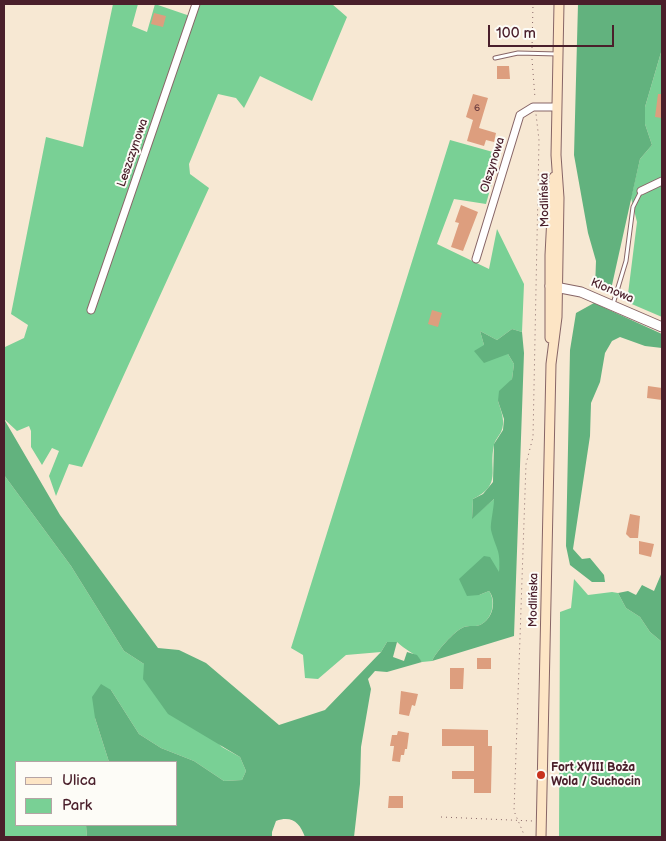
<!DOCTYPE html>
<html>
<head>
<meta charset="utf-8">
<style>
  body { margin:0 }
  #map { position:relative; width:666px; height:841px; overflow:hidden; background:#f7e8d3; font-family:"Balsamiq Sans",sans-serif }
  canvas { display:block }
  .frame { position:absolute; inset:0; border:5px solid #4a1f2b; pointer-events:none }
  .legend { position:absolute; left:15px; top:761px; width:162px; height:65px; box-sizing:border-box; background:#fdfcf7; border:1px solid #b5a4a5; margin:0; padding:6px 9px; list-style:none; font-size:15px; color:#4a1f2b }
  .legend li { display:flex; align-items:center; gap:10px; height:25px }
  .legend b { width:25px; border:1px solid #b5a4a5 }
  .scale { position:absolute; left:488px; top:25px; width:126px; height:22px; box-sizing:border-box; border:2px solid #4a1f2b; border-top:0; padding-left:6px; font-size:15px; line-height:18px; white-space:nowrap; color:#4a1f2b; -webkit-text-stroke:4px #fdfcf7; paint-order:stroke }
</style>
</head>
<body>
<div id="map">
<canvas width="666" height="841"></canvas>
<div class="frame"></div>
<ul class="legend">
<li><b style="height:6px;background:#fde5c5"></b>Ulica</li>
<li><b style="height:14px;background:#79d095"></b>Park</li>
</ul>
<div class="scale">100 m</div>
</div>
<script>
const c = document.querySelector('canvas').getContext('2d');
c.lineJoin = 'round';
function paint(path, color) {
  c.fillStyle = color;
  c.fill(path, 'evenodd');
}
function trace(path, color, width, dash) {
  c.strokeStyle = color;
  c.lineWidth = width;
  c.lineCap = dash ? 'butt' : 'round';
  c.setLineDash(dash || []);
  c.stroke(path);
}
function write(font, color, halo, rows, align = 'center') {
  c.font = font + ' "Balsamiq Sans",sans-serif';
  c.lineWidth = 4;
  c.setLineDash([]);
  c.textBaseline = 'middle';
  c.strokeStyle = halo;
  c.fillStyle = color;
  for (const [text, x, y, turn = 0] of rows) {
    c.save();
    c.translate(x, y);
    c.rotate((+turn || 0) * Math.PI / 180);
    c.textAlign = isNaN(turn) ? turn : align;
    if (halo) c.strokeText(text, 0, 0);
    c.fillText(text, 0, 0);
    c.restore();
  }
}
const green = new Path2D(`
  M113 4H138L132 26 147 32 155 4 190 16 194 4H332L347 17 312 101 260 76 244 108 236 98 218 94 189 164 190 174 209 188 82 467 69 464 56 496 49 476 59 451 52 448 42 465 31 447V431L29 426 17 431 4 419V352L5 347 24 338 28 325 11 314 46 137 83 147Z
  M662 49V317L627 302 637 222 631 198 640 159 652 145 645 124V107Z
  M450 140 500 154 486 204 454 199 437 244 489 269 497 229 524 284 522 332 512 329 497 340 480 331 484 345 508 354 514 364 512 379 498 401C501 411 506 422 501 432 499 436 495 440 494 445 488 471 503 484 473 499L472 518 494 499 495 512 491 528 501 555 499 574 479 595 489 591C496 601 493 619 480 625 475 627 469 625 464 627 454 631 436 652 432 661L422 662C415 653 405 650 397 642H387L381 652 346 655 318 679 305 678 303 655 291 648Z
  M4 475 71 566 124 651 144 664 222 747 240 757 246 771 242 780 224 781 194 761 161 748 139 734 111 690 95 718 109 762H16V825H86L87 837H4Z
  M574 579 588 595 612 592 618 593 626 608 640 617 650 632 662 642V837H559L560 612 571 608Z`);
const forest = new Path2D(`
  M578 4H662V49L645 107V124L652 145 640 159 610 294 595 288 596 261 588 233 574 155Z
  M594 303 662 334V348L645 346 620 337 612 341 605 353 600 382 591 403 590 436 573 549 582 559 590 558 604 575 605 582H592L570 565 566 546 570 350 576 313Z
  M512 329 522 332 524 353 514 636 432 661C436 652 454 631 464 627 469 625 475 627 480 625 493 619 497 601 489 591L479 595 467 596 459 579 484 556 490 557 499 572C501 549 496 550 491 530 490 523 494 509 494 499L472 519 473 499 483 494 493 482 494 444 503 430 504 419 498 401 499 391 512 379 514 364 508 354 484 363 474 351 484 345 480 331 497 340Z
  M4 419 60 515 158 648 179 650 206 663 279 725 325 710 381 652 387 642H397L393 657 404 661 407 652 417 655 422 662 387 672 375 671 368 679 371 689 361 747 360 784 354 837H305C300 823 292 815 276 821L272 832V837H87L86 825H176V762H109L95 718 92 697 101 684 111 690 139 734 161 748 194 761 224 781 242 780 246 771 240 757 168 714 143 679 144 664 124 651 71 566 4 475Z
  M662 572V642L650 632 640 617 626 608 618 593 628 591 636 595 642 585 654 591Z`);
const building = new Path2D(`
  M154 13 166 16 163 27 151 24Z
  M497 66H509L510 79H497Z
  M473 94 488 98 479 128 496 133 494 142 486 140 484 146 467 141 473 120 466 117Z
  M658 94H662V118L655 117Z
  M461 205 478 212 463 251 451 247 459 223 455 222Z
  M432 310 442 313 438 327 428 324Z
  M648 386 662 388V400L647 398Z
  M630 514 640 516 638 538H630L626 534Z
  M639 541 654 544 651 557 639 554Z
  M477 658H491V669H477Z
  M450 668H464L463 689H450Z
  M401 691 418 694 415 706 412 705 409 716 399 714Z
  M442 729 488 730V746H492L491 793H474V779H452V771H474V746H442Z
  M398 731 409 733 407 749H405L404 755H401L400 762 392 761 394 746H390L392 735H397Z
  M389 796H403V808H388Z`);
const path = new Path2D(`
  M532 48 533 4
  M532 59 535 98
  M441 817 533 821
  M525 837 514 811 526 464 533 437 539 140 536 114`);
const service = new Path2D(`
  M495 58 518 53 558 54
  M613 304 626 261 633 207 641 191`);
const minor = new Path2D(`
  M641 191 662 181
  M476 259 520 115 533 107H557
  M91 310 196 4`);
const tertiary = new Path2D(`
  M550 286 581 292 662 327`);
const secondary = new Path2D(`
  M550 338V255L554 177
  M541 837 551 364 557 317 559 198 556 155 559 4`);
const markers = [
  [541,775,5,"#c8321e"]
];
const numberNames = [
  ["6",477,108]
];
const streetNames = [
  ["Leszczynowa",133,153,-71],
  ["Olszynowa",493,165,-73],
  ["Modlińska",545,200,-91],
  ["Klonowa",612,291,23],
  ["Modlińska",534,600,-89]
];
const poiNames = [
  ["Fort XVIII Boża",551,768],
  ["Wola / Suchocin",551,782]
];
paint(green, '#79d095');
paint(forest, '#62b27e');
paint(building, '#dd9e7e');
trace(service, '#876566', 5);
trace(minor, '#876566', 9);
trace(tertiary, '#876566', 11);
trace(secondary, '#876566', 11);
trace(path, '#876566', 1, [1, 4]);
trace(service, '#fff', 3);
trace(minor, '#fff', 7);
trace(tertiary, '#fff', 9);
trace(secondary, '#fde5c5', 9);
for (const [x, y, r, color] of markers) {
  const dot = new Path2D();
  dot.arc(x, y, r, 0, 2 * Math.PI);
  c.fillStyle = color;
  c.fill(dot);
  trace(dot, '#fdfcf7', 2);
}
write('10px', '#6f3f40', null, numberNames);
write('12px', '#4a1f2b', '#fdfcf7', streetNames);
write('bold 12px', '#4a1f2b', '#fdfcf7', poiNames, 'left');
</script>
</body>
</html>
